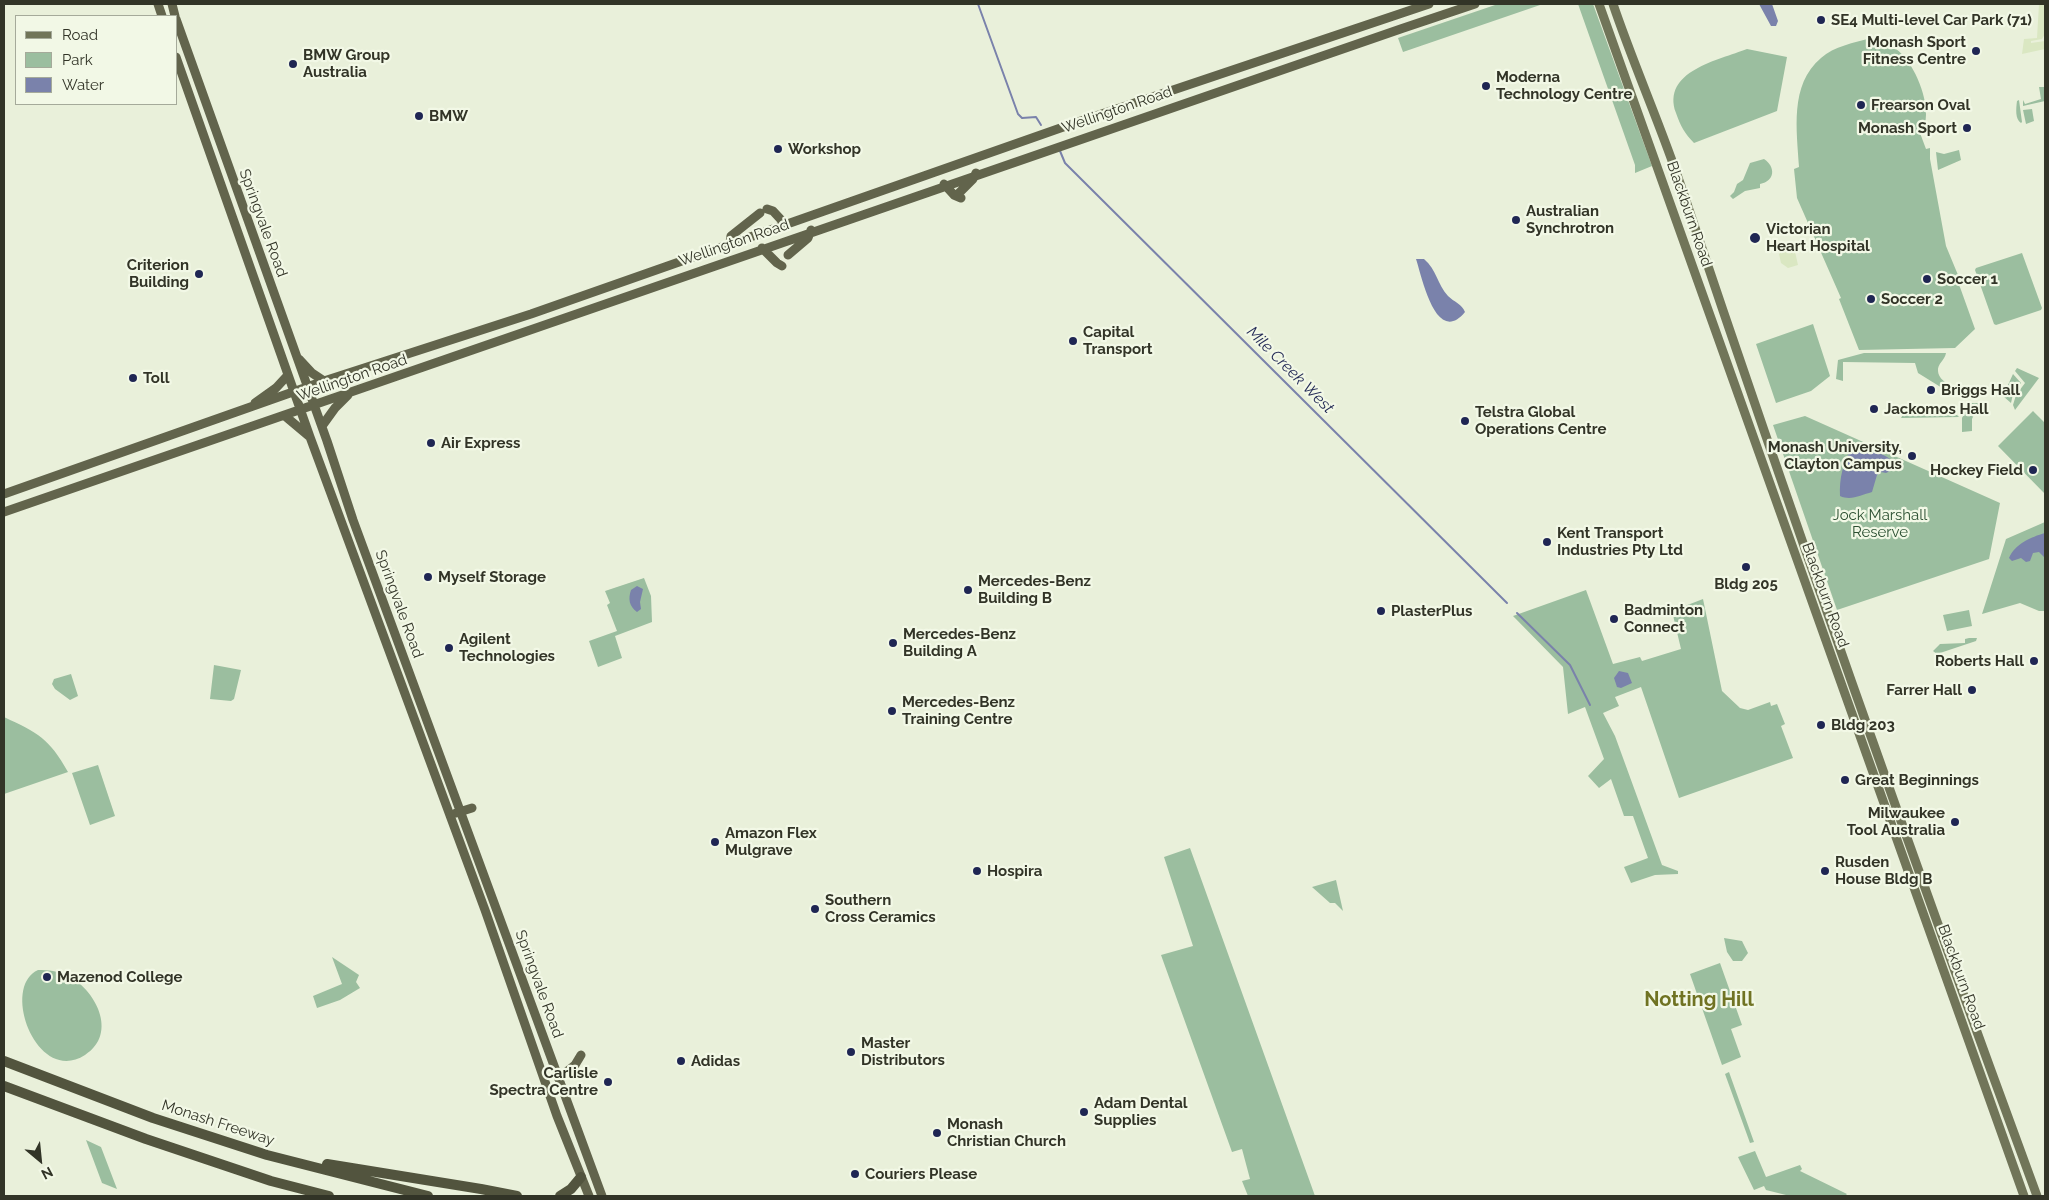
<!DOCTYPE html>
<html>
<head>
<meta charset="utf-8">
<style>
  body { margin:0 }
  #map { position:relative; width:2049px; height:1200px; overflow:hidden; background:#e9f0da; font-family:Raleway,sans-serif }
  canvas { display:block }
  .frame { position:absolute; inset:0; border:5px solid #323427; pointer-events:none }
  .legend { position:absolute; left:15px; top:15px; width:162px; height:90px; box-sizing:border-box; background:#f2f8e6; border:1px solid #a5aa9a; margin:0; padding:6px 9px; list-style:none; font-size:15px; color:#323427 }
  .legend li { display:flex; align-items:center; gap:10px; height:25px }
  .legend b { width:25px; border:1px solid #a5aa9a }
  .north { position:absolute; left:15px; top:1135px; width:50px; height:50px; -webkit-text-stroke:4px #f2f8e6; paint-order:stroke; rotate:152deg; font-size:14px; font-weight:700; line-height:20px; text-align:center; color:#323427 }
  .north::after { content:''; display:block; margin:auto; width:18px; height:22px; background:#323427; clip-path:polygon(50% 0,100% 100%,50% 72%,0 100%) }
</style>
</head>
<body>
<div id="map">
<canvas width="2049" height="1200"></canvas>
<div class="frame"></div>
<ul class="legend">
<li><b style="height:6px;background:#717559"></b>Road</li>
<li><b style="height:14px;background:#9bbe9f"></b>Park</li>
<li><b style="height:14px;background:#7a82ab"></b>Water</li>
</ul>
<div class="north">N</div>
</div>
<script>
const c = document.querySelector('canvas').getContext('2d');
c.lineJoin = 'round';
function paint(path, color) {
  c.fillStyle = color;
  c.fill(path, 'evenodd');
}
function trace(path, color, width, dash) {
  c.strokeStyle = color;
  c.lineWidth = width;
  c.lineCap = dash ? 'butt' : 'round';
  c.setLineDash(dash || []);
  c.stroke(path);
}
function write(font, color, halo, rows, align = 'center') {
  c.font = font + ' Raleway,sans-serif';
  c.lineWidth = 4.5;
  c.setLineDash([]);
  c.textBaseline = 'middle';
  c.strokeStyle = halo;
  c.fillStyle = color;
  for (const [text, x, y, turn = 0] of rows) {
    c.save();
    c.translate(x, y);
    c.rotate((+turn || 0) * Math.PI / 180);
    c.textAlign = isNaN(turn) ? turn : align;
    if (halo) c.strokeText(text, 0, 0);
    c.fillText(text, 0, 0);
    c.restore();
  }
}
const green = new Path2D(`
  M1498 4H1543L1403 52 1398 38Z
  M1578 4H1593L1652 166 1635 173V165Z
  M1871 38C1879 41 1889 43 1896 49 1913 61 1927 95 1926 115 1926 121 1924 125 1924 131L1920 133 1926 149 1930 148V159L1946 246 1958 275 1956 276 1975 329 1955 348 1859 350 1839 299 1841 298 1797 198 1794 169 1799 167C1797 131 1789 85 1821 58 1834 46 1854 43 1871 38Z
  M1747 49 1787 57 1777 111 1694 143C1685 134 1680 125 1676 113 1661 71 1719 60 1747 49Z
  M2039 87H2045V101L2023 106V100L2025 104 2041 99Z
  M2019 100 2022 122 2021 123C2015 119 2016 109 2017 101Z
  M2032 109 2034 121 2026 124 2023 110Z
  M1959 150 1961 160 1938 170 1936 152 1944 154Z
  M1764 159C1776 167 1775 181 1760 184V188L1745 191 1733 199 1730 196 1734 192 1737 184 1743 180 1750 163Z
  M2022 253 2042 308 2041 310 1996 325 1994 324 1975 270 1976 268Z
  M1813 324 1830 376 1811 391 1776 403 1756 344Z
  M1864 353H1946C1945 360 1937 364 1938 371 1939 383 1955 385 1958 395L1955 396 1918 373 1915 363 1843 362V381L1836 379 1838 360Z
  M2017 368 2039 378 2015 410 2013 405 2016 395 2025 383 2015 371Z
  M2013 374 2021 383 2013 394 2011 403 2003 396Z
  M1969 403H1979L1972 419V431L1962 432V418Z
  M1908 406 1919 407 1934 416 1957 415 1959 417 1901 418Z
  M2033 411 2045 423V494L1998 446Z
  M1805 416 2000 503 1989 559 1837 610 1773 425Z
  M2045 522V611H2039L2020 603 1982 614 2006 539Z
  M644 578 651 596 652 622 615 636 622 658 598 667 589 641 617 631 607 605 610 603 605 591Z
  M1586 590 1613 664 1640 657 1642 661 1681 649 1672 611 1703 599 1722 691 1740 708 1748 710 1770 702 1771 706 1777 704 1785 724 1781 726 1793 758 1679 798 1641 687 1615 697 1619 706 1603 713 1615 736 1662 865 1678 871V874L1655 875 1631 883 1624 867 1648 858 1633 816H1624L1611 779 1599 788 1588 776 1604 759 1585 707 1568 714 1563 667 1513 616Z
  M1969 610 1972 626 1947 631 1943 615Z
  M1969 638H1977L1976 641 1937 654 1933 651 1940 644 1965 643V639Z
  M214 665 241 670 234 699 231 701 210 699Z
  M71 674 78 696 70 700 55 689 52 684 54 679Z
  M4 717C38 733 49 738 68 772L4 794Z
  M98 765 115 816 90 825 72 773Z
  M1190 848 1315 1196H1248L1242 1181 1250 1179 1242 1149 1232 1152 1161 955 1193 946 1164 857Z
  M1336 880 1343 911 1335 903H1330L1312 887Z
  M1724 938 1742 941 1748 953 1742 961H1733L1727 952Z
  M332 957 359 975 356 982 360 988 340 1000 317 1008 313 996 342 984Z
  M1720 963 1742 1025 1731 1029 1741 1057 1722 1065 1690 974Z
  M38 970C48 970 58 971 67 975 95 989 119 1033 85 1055 37 1086 0 987 38 970Z
  M1729 1072 1754 1142 1750 1143 1725 1074Z
  M86 1140 101 1147 117 1189 102 1183Z
  M1755 1151 1766 1177 1800 1165 1802 1169 1800 1171 1847 1194 1845 1196H1790L1766 1190 1764 1186 1754 1190 1738 1157Z`);
const plaza = new Path2D(`
  M2039 4H2045V34L2042 39 2031 41V43L2045 41V49L2022 54 2024 39 2037 38Z
  M1794 247 1798 265 1788 268 1781 263 1779 254 1785 249Z`);
const water = new Path2D(`
  M1759 4H1772L1778 21 1776 26H1771Z
  M1416 259H1424C1437 270 1437 284 1448 296 1454 302 1462 304 1465 312 1436 347 1422 277 1416 259Z
  M1866 447C1876 454 1886 453 1894 463L1892 470 1886 473 1881 472 1877 475 1872 492C1861 495 1851 501 1840 496 1839 479 1843 462 1852 448Z
  M2045 533V558L2039 552 2033 553 2030 561 2026 562 2021 558 2012 561 2009 558C2015 544 2031 537 2045 533Z
  M637 586 643 589 640 602 641 609 637 612C629 606 628 599 631 590Z
  M1619 671 1628 673 1632 683 1621 688 1617 687 1614 678Z`);
const stream = new Path2D(`
  M978 4 1018 114 1022 118 1036 117 1041 125
  M1060 151 1065 163 1507 603
  M1517 613 1570 665 1590 705`);
const primary = new Path2D(`
  M1599 4 2024 1196
  M1613 4C1634 66 1661 126 1682 189 1795 526 1914 862 2037 1196`);
const trunk = new Path2D(`
  M158 4 162 16
  M172 4 175 16
  M176 19 327 441 353 520 602 1196
  M176 57 310 437 485 910 557 1116 589 1196
  M944 184 954 195 961 198
  M959 193 973 179 976 173
  M767 209 773 211 785 224
  M730 243 731 236 760 213
  M762 248 777 263 782 266
  M788 255 808 238 811 230
  M299 359 312 373 324 381
  M255 403 276 388 288 375
  M285 416 310 437
  M322 426 335 408 348 395
  M4 494 324 381 531 314 1069 125 1429 4
  M4 512C494 343 983 169 1475 4
  M456 813 472 808
  M559 1078 575 1065 581 1055`);
const motorway = new Path2D(`
  M4 1061 153 1118 267 1155 428 1196
  M4 1086 146 1139 271 1181 329 1196
  M327 1164 481 1189 517 1196
  M560 1196 571 1189 581 1177`);
const markers = [
  [1821,20,5,"#1f2653"],
  [1976,51,5,"#1f2653"],
  [293,64,5,"#1f2653"],
  [1486,86,5,"#1f2653"],
  [1861,105,5,"#1f2653"],
  [419,116,5,"#1f2653"],
  [1967,128,5,"#1f2653"],
  [778,149,5,"#1f2653"],
  [1516,220,5,"#1f2653"],
  [1755,238,6,"#1f2653"],
  [199,274,5,"#1f2653"],
  [1927,279,5,"#1f2653"],
  [1871,299,5,"#1f2653"],
  [1073,341,5,"#1f2653"],
  [133,378,5,"#1f2653"],
  [1931,390,5,"#1f2653"],
  [1874,409,5,"#1f2653"],
  [1465,421,5,"#1f2653"],
  [431,443,5,"#1f2653"],
  [1912,456,5,"#1f2653"],
  [2033,470,5,"#1f2653"],
  [1547,542,5,"#1f2653"],
  [1746,567,5,"#1f2653"],
  [428,577,5,"#1f2653"],
  [968,590,5,"#1f2653"],
  [1381,611,5,"#1f2653"],
  [1614,619,5,"#1f2653"],
  [893,643,5,"#1f2653"],
  [449,648,5,"#1f2653"],
  [2034,661,5,"#1f2653"],
  [1972,690,5,"#1f2653"],
  [892,711,5,"#1f2653"],
  [1821,725,5,"#1f2653"],
  [1845,780,5,"#1f2653"],
  [1955,822,5,"#1f2653"],
  [715,842,5,"#1f2653"],
  [977,871,5,"#1f2653"],
  [1825,871,5,"#1f2653"],
  [815,909,5,"#1f2653"],
  [47,977,5,"#1f2653"],
  [851,1052,5,"#1f2653"],
  [681,1061,5,"#1f2653"],
  [608,1082,5,"#1f2653"],
  [1084,1112,5,"#1f2653"],
  [937,1133,5,"#1f2653"],
  [855,1174,5,"#1f2653"]
];
const poiNames = [
  ["SE4 Multi-level Car Park (71)",1831,20],
  ["Monash Sport",1966,42,"right"],
  ["Fitness Centre",1966,59,"right"],
  ["BMW Group",303,55],
  ["Australia",303,72],
  ["Moderna",1496,77],
  ["Technology Centre",1496,94],
  ["Frearson Oval",1871,105],
  ["BMW",429,116],
  ["Monash Sport",1957,128,"right"],
  ["Workshop",788,149],
  ["Australian",1526,211],
  ["Synchrotron",1526,228],
  ["Victorian",1766,229],
  ["Heart Hospital",1766,246],
  ["Criterion",189,265,"right"],
  ["Building",189,282,"right"],
  ["Soccer 1",1937,279],
  ["Soccer 2",1881,299],
  ["Capital",1083,332],
  ["Transport",1083,349],
  ["Toll",143,378],
  ["Briggs Hall",1941,390],
  ["Jackomos Hall",1884,409],
  ["Telstra Global",1475,412],
  ["Operations Centre",1475,429],
  ["Air Express",441,443],
  ["Monash University,",1902,447,"right"],
  ["Clayton Campus",1902,464,"right"],
  ["Hockey Field",2023,470,"right"],
  ["Kent Transport",1557,533],
  ["Industries Pty Ltd",1557,550],
  ["Myself Storage",438,577],
  ["Mercedes-Benz",978,581],
  ["Building B",978,598],
  ["Bldg 205",1746,584,"center"],
  ["Badminton",1624,610],
  ["Connect",1624,627],
  ["PlasterPlus",1391,611],
  ["Mercedes-Benz",903,634],
  ["Building A",903,651],
  ["Agilent",459,639],
  ["Technologies",459,656],
  ["Roberts Hall",2024,661,"right"],
  ["Farrer Hall",1962,690,"right"],
  ["Mercedes-Benz",902,702],
  ["Training Centre",902,719],
  ["Bldg 203",1831,725],
  ["Great Beginnings",1855,780],
  ["Milwaukee",1945,813,"right"],
  ["Tool Australia",1945,830,"right"],
  ["Amazon Flex",725,833],
  ["Mulgrave",725,850],
  ["Rusden",1835,862],
  ["House Bldg B",1835,879],
  ["Hospira",987,871],
  ["Southern",825,900],
  ["Cross Ceramics",825,917],
  ["Mazenod College",57,977],
  ["Master",861,1043],
  ["Distributors",861,1060],
  ["Adidas",691,1061],
  ["Carlisle",598,1073,"right"],
  ["Spectra Centre",598,1090,"right"],
  ["Adam Dental",1094,1103],
  ["Supplies",1094,1120],
  ["Monash",947,1124],
  ["Christian Church",947,1141],
  ["Couriers Please",865,1174]
];
const streetNames = [
  ["Wellington Road",1117,110,-19],
  ["Blackburn Road",1689,214,71],
  ["Springvale Road",263,223,70],
  ["Wellington Road",734,243,-19],
  ["Wellington Road",352,378,-19],
  ["Blackburn Road",1825,595,70],
  ["Springvale Road",399,604,70],
  ["Blackburn Road",1961,977,70],
  ["Springvale Road",539,984,70],
  ["Monash Freeway",218,1123,18]
];
const parkNames = [
  ["Jock Marshall",1880,515],
  ["Reserve",1880,532]
];
const waterNames = [
  ["Mile Creek West",1290,370,45]
];
const districtNames = [
  ["Notting Hill",1699,1000]
];
paint(green, '#9bbe9f');
paint(plaza, '#dae7c2');
paint(water, '#7a82ab');
trace(stream, '#7a82ab', 2);
trace(primary, '#717559', 9);
trace(trunk, '#62644c', 9);
trace(motorway, '#52543e', 10);
for (const [x, y, r, color] of markers) {
  const dot = new Path2D();
  dot.arc(x, y, r, 0, 2 * Math.PI);
  c.fillStyle = color;
  c.fill(dot);
  trace(dot, '#f2f8e6', 2);
}
write('bold 15px', '#323427', '#f2f8e6', poiNames, 'left');
write('15px', '#323427', '#f2f8e6', streetNames);
write('15px', '#2c5032', '#f2f8e6', parkNames);
write('italic 16px', '#1f2653', '#f2f8e6', waterNames);
write('bold 20px', '#707323', '#f2f8e6', districtNames);
</script>
</body>
</html>
